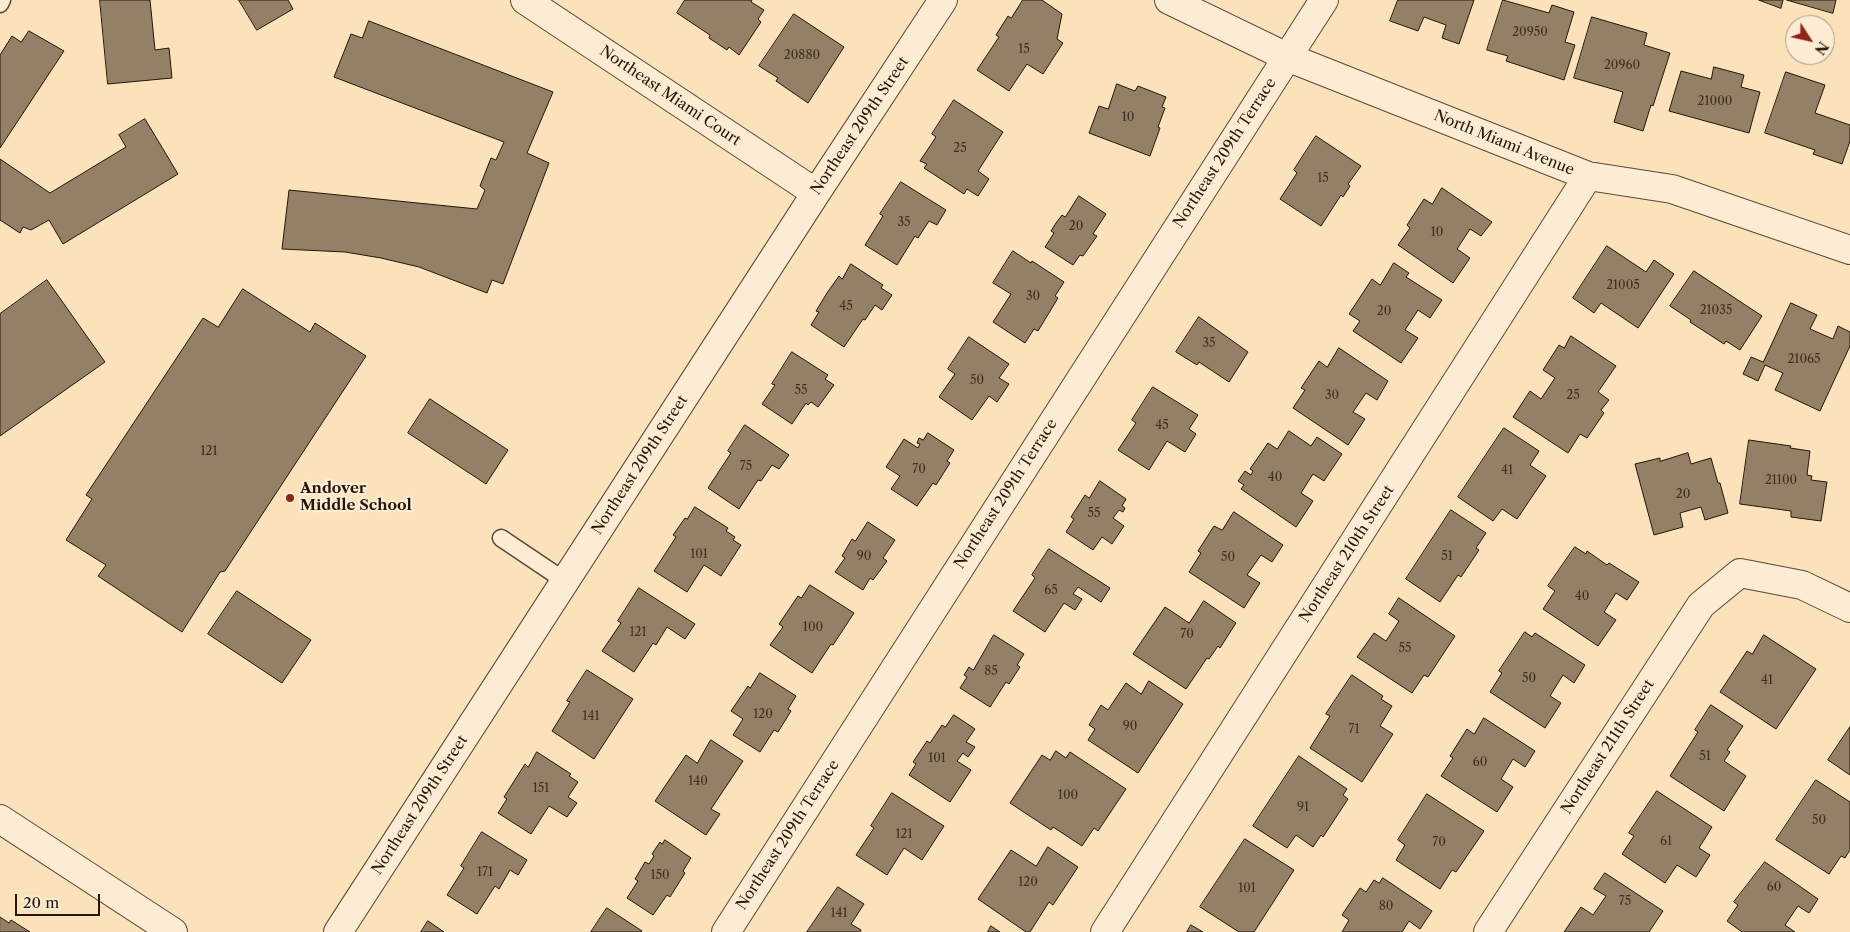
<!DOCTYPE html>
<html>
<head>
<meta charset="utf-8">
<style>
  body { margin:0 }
  #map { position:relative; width:1850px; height:932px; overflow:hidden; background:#fbe2bb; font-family:"Libre Caslon Text",serif }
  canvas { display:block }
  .north { position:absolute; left:1785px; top:15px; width:50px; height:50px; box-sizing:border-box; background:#fcecd3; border:1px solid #a69682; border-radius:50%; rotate:125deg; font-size:14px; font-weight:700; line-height:20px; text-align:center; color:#241609 }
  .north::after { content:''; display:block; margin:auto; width:18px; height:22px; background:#8f2418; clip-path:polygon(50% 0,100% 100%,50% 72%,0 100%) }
  .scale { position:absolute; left:15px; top:894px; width:85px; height:22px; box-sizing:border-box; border:2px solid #241609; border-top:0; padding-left:6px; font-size:15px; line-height:18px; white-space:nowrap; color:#241609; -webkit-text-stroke:4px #fcecd3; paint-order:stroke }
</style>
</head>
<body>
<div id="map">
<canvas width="1850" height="932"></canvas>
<div class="north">N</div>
<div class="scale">20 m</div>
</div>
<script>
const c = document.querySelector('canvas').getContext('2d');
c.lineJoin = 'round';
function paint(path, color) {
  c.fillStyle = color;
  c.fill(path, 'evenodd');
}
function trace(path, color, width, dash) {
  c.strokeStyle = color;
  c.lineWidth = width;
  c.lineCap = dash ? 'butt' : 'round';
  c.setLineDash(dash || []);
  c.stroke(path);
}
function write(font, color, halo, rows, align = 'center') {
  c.font = font + ' "Libre Caslon Text",serif';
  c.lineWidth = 4.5;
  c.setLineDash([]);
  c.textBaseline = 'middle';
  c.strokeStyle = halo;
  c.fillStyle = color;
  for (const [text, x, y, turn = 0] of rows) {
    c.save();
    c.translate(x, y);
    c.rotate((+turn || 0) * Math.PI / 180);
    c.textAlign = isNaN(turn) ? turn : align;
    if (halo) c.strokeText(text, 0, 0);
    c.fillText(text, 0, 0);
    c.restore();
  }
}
const building = new Path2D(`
  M100 0H150L155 50 169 48 172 78 108 84Z
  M239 0H288L293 9 257 30Z
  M685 0H752L751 2 764 10 758 19 761 22 739 55 729 47 727 50 709 38 710 35 677 13Z
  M1023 0H1042L1062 14 1057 39 1063 43 1043 74 1027 64 1009 91 977 70 999 37 996 35 1008 16 1011 18Z
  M1398 0H1474L1459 44 1442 38 1446 25 1424 17 1418 31 1390 21Z
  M1503 0 1549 13 1552 5 1574 12 1565 42 1575 45 1564 80 1506 61 1508 56 1487 50Z
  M1759 0H1783L1781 8Z
  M1787 0H1836L1833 13Z
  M794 14 844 47 808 103 776 81 778 78 759 66Z
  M1592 17 1647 33 1644 45 1670 53 1653 106 1651 105 1643 131 1614 122 1623 92 1574 78Z
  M369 21 553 92 527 153 549 163 503 284 492 280 487 293 419 267 381 258 345 252 282 249 289 190 477 209 485 190 480 186 491 158 496 160 504 142 334 77 351 34 362 38Z
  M29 31 64 51 0 148V55L12 36 21 42Z
  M1714 67 1744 75 1741 87 1760 92 1749 133 1669 111 1681 71 1711 79Z
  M1786 72 1825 85 1815 113 1850 125V141L1842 164 1813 154 1815 150 1765 133Z
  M1117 84 1135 91 1138 86 1166 97 1162 107 1165 108 1158 127 1160 128 1150 156 1089 133 1099 106 1108 109Z
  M954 100 1003 132 978 171 989 179 978 196 967 189 964 194 924 168 927 164 920 161 936 137 932 134Z
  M145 119 178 174 63 244 49 220 31 230 23 227 20 233 0 220V159L50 193 126 147 119 135Z
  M1316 136 1361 166 1348 184 1350 186 1343 197 1341 195 1321 226 1280 199 1297 173 1294 170Z
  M901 182 946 210 937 225 929 221 918 238 915 236 897 265 865 245 883 216 880 214Z
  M1442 188 1492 222 1481 236 1470 229 1457 249 1470 258 1453 283 1398 245 1410 228 1407 225 1424 199 1432 204Z
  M1079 196 1106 214 1093 234 1097 236 1083 256 1080 255 1073 265 1045 247 1054 233 1051 231 1056 223 1062 215 1065 217Z
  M1607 246 1646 272 1654 260 1674 274 1638 328 1601 303 1594 313 1573 298Z
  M1013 251 1031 263 1032 261 1064 282 1055 296 1058 298 1038 331 1034 329 1025 343 993 322 1011 294 993 283Z
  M1394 263 1409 273 1406 277 1442 300 1430 318 1418 310 1405 330 1418 338 1401 363 1353 331 1360 321 1349 314 1372 279 1380 285Z
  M851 264 883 285 881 288 892 295 882 310 875 305 865 320 863 319 844 347 811 325 819 312 816 311 827 293 839 276 842 279Z
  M1694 271 1762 316 1740 350 1726 341 1724 344 1690 322 1691 320 1670 306Z
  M47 280 105 362 0 436V314Z
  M243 289 310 332 315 323 366 356 225 571 220 572 182 632 98 576 106 565 66 540 92 499 86 495 203 318 218 327Z
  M1791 303 1817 315 1810 329 1833 339 1838 326 1850 332V346L1820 411 1775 390 1783 373 1765 365 1758 381 1743 374 1751 357 1763 362Z
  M1199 317 1248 352 1229 382 1199 362 1197 365 1176 352Z
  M1571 336 1616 366 1598 392 1609 400 1601 410 1604 413 1587 438 1580 434 1568 453 1513 417 1530 391 1541 399 1555 378 1543 370 1559 345 1564 348Z
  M969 337 1009 364 999 378 1009 384 997 402 989 396 972 420 939 397 955 374 948 369Z
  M1339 348 1388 381 1377 400 1366 393 1353 412 1365 419 1348 445 1293 408 1305 390 1301 388 1319 361 1327 367Z
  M792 352 828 375 825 379 834 385 818 407 811 402 808 405 806 403 792 424 762 404 775 385 772 384Z
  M1153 387 1198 415 1189 429 1196 434 1185 452 1167 441 1149 470 1118 450 1136 423 1132 420Z
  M430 399 508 450 486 484 408 433Z
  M745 425 789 455 779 469 772 465 761 481 758 480 739 509 708 488 731 453 728 451Z
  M1504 428 1539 451 1530 465 1546 476 1517 519 1502 509 1493 521 1458 497Z
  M1289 431 1311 446 1317 437 1342 454 1324 481 1313 474 1301 493 1313 501 1296 527 1241 489 1244 485 1238 481 1245 471 1251 475 1253 471 1250 469 1268 443 1277 449Z
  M928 433 954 450 947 461 950 463 936 485 933 483 917 506 891 489 900 476 886 467 904 439 918 448 920 444 917 443 919 438 923 440Z
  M1749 440 1791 446 1790 448 1810 451 1807 475 1812 476 1811 480 1827 482 1821 521 1791 517V511L1740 504Z
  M1688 453 1691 464 1711 458 1718 483H1720L1728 513 1705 520 1701 507 1680 513 1683 527 1654 535 1635 464 1660 458V461Z
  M1100 481 1126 499 1122 506 1125 508 1123 512 1119 510 1113 518 1124 526 1112 544 1102 537 1093 550 1066 532 1074 519 1071 517 1085 495 1089 498Z
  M695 507 728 528 726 531 735 537 733 540 741 545 721 576 704 565 687 592 654 571 676 537 673 535 685 518 687 519Z
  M1451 510 1486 533 1476 548 1479 550 1461 577 1458 575 1440 602 1406 579Z
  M1234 512 1283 545 1272 562 1261 555 1247 575 1260 583 1244 608 1189 572 1201 553 1198 551 1214 526 1222 530Z
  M868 522 895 540 883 558 887 561 873 580 870 578 863 590 835 572 845 558 842 556 852 539 855 541Z
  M1575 547 1586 554 1587 551 1607 565 1609 563 1639 582 1627 600 1616 593 1604 612 1616 620 1598 646 1543 609 1555 591 1548 586Z
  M1049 549 1110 588 1101 602 1078 587 1073 594 1082 599 1075 610 1064 603 1045 632 1013 611 1035 578 1032 575Z
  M810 585 854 613 833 645 831 644 812 673 770 645 783 627 779 624 798 596 801 598Z
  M639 588 695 624 685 639 667 627 656 645 653 643 634 672 602 651 621 623 618 621Z
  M237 591 311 640 282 683 208 634Z
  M1399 598 1455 636 1428 677 1424 675 1412 693 1357 657 1374 633 1386 641 1399 621 1389 614Z
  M1204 601 1236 623 1220 648 1218 646 1209 659 1207 658 1186 689 1133 654 1165 607 1189 623Z
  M1525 632 1532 637 1535 633 1585 665 1574 683 1563 675 1550 696 1561 703 1545 728 1490 692 1502 673 1499 671Z
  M994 635 1024 654 1017 665 1020 667 1009 684 1006 682 990 707 960 688 967 677 964 675 969 667 973 670Z
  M1764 635 1816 669 1776 729 1720 692 1747 651 1752 654Z
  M587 670 633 699 594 759 552 731 570 702 567 701Z
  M760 673 796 696 788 709 791 711 778 732 774 730 760 752 733 735 743 719 731 711 748 686 750 688Z
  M1352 675 1383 696 1381 699 1392 706 1380 726 1393 734 1362 782 1310 748 1330 716 1326 714Z
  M1149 681 1183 704 1138 773 1088 740 1095 729 1089 725 1101 705 1108 710 1126 683 1141 694Z
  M1711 705 1743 726 1727 750 1730 752 1724 761 1746 776 1724 811 1670 776 1698 732 1695 730Z
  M954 715 975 729 966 742 975 747 968 757 963 753 957 761 971 770 950 802 909 775 916 764 913 762 927 741 930 743 942 725 945 727Z
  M1484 718 1535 751 1525 767 1513 759 1501 779 1513 787 1497 812 1441 776 1453 758 1450 756 1467 729 1474 734Z
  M1850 727V775L1828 760Z
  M711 740 743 761 711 809 720 814 706 835 655 801 686 755 697 763Z
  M1056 751 1066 758 1070 752 1126 789 1098 831 1094 828 1082 846 1053 827 1051 830 1010 803 1042 755 1050 760Z
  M537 752 571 774 569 776 578 782 568 797 577 803 567 817 549 806 531 834 498 813 507 799 504 797 525 764 528 767Z
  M1299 756 1347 789 1343 795 1348 799 1323 837 1321 835 1313 847 1296 835 1287 848 1253 826Z
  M1816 780 1850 802V850L1845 858 1841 856 1829 874 1776 840Z
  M1657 791 1712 827 1699 848 1710 855 1696 877 1677 865 1665 883 1622 854 1634 836 1629 833Z
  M892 793 944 826 922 860 904 848 887 875 856 855 874 828 871 826Z
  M1427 794 1484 831 1456 872 1452 870 1440 889 1396 860 1405 845 1398 840Z
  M482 832 527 860 518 875 510 870 499 889 495 886 477 914 447 895 464 868 461 866Z
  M1245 839 1294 870 1254 932H1239L1200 907Z
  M665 840 691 858 683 871 685 873 670 897 667 895 653 915 627 898 638 881 635 879 645 862 649 864 654 856 652 854 660 842 662 844Z
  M1048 847 1078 867 1053 905 1049 902 1030 932H1026L978 899 1011 850 1036 866Z
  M1765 862 1818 899 1809 913 1798 906 1785 925 1795 932H1742L1727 921 1738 905 1734 902Z
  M1605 873 1663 911 1649 932H1564L1581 907 1593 915 1606 896 1594 889Z
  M1383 878 1432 911 1420 929 1409 921 1402 932H1342L1349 920 1342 915 1360 888 1366 892 1374 880 1379 883Z
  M838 887 864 904 851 924 861 930 860 932H807Z
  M607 908 642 931 641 932H591Z
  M0 917 9 923 11 920 30 932H0Z
  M428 921 444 932H421Z
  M1191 925 1203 932H1187Z
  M991 926 1000 932H988Z`);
const service = new Path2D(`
  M0 4 2 0
  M501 538 565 581`);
const minor = new Path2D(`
  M525 0 816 193
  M1169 0 1287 57 1588 176 1672 189 1850 250
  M338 932 816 193 943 0
  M726 932 1324 0
  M1105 932 1588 176
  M1488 932 1701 605 1740 573 1802 585 1850 608`);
const tertiary = new Path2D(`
  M0 819 173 932`);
const markers = [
  [290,498,5,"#8f2418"]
];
const numberNames = [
  ["20950",1530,33],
  ["15",1024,50],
  ["20880",802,56],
  ["20960",1622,66],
  ["21000",1715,102],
  ["10",1128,118],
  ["25",960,149],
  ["15",1323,179],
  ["35",904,223],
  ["20",1076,227],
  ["10",1437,233],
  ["21005",1623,286],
  ["30",1033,297],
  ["45",846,307],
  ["21035",1716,311],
  ["20",1384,312],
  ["35",1209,344],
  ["21065",1804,360],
  ["50",977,381],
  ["55",801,391],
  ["30",1332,396],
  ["25",1573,396],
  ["45",1162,426],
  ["121",209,452],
  ["75",746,467],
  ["70",919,470],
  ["41",1507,471],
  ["40",1275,478],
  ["21100",1781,481],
  ["20",1683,495],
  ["55",1094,514],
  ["101",699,555],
  ["90",864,557],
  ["51",1447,557],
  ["50",1228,558],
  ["65",1051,591],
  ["40",1582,597],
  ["100",813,628],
  ["121",638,633],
  ["70",1187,635],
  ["55",1405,649],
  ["85",991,672],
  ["50",1529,679],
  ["41",1767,681],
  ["120",763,715],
  ["141",591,717],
  ["90",1130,727],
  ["71",1354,730],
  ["51",1705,757],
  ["101",937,759],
  ["60",1480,763],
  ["140",698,782],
  ["151",541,789],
  ["100",1068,796],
  ["91",1303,808],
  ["50",1819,821],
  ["121",904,835],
  ["61",1666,842],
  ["70",1439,843],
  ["171",485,873],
  ["150",660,876],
  ["120",1028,883],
  ["60",1774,888],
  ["101",1247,889],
  ["75",1625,902],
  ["80",1386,907],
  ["141",839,914]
];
const streetNames = [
  ["Northeast Miami Court",670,96,34],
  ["Northeast 209th Street",860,126,-56],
  ["North Miami Avenue",1504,143,22],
  ["Northeast 209th Terrace",1225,153,-57],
  ["Northeast 209th Street",640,465,-57],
  ["Northeast 209th Terrace",1006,494,-57],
  ["Northeast 210th Street",1347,554,-57],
  ["Northeast 211th Street",1608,747,-57],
  ["Northeast 209th Street",420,805,-57],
  ["Northeast 209th Terrace",788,835,-57]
];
const poiNames = [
  ["Andover",300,489],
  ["Middle School",300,506]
];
paint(building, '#948066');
trace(building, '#241609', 1);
trace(service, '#5a4936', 19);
trace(minor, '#5a4936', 30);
trace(tertiary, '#5a4936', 30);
trace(service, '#fcecd3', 16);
trace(minor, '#fcecd3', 28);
trace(tertiary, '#fcecd3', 28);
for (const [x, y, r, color] of markers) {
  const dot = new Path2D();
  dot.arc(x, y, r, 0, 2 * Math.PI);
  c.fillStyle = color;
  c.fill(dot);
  trace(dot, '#fcecd3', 2);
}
write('12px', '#403020', null, numberNames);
write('15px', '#241609', '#fcecd3', streetNames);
write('bold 15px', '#241609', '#fcecd3', poiNames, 'left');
</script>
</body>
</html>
